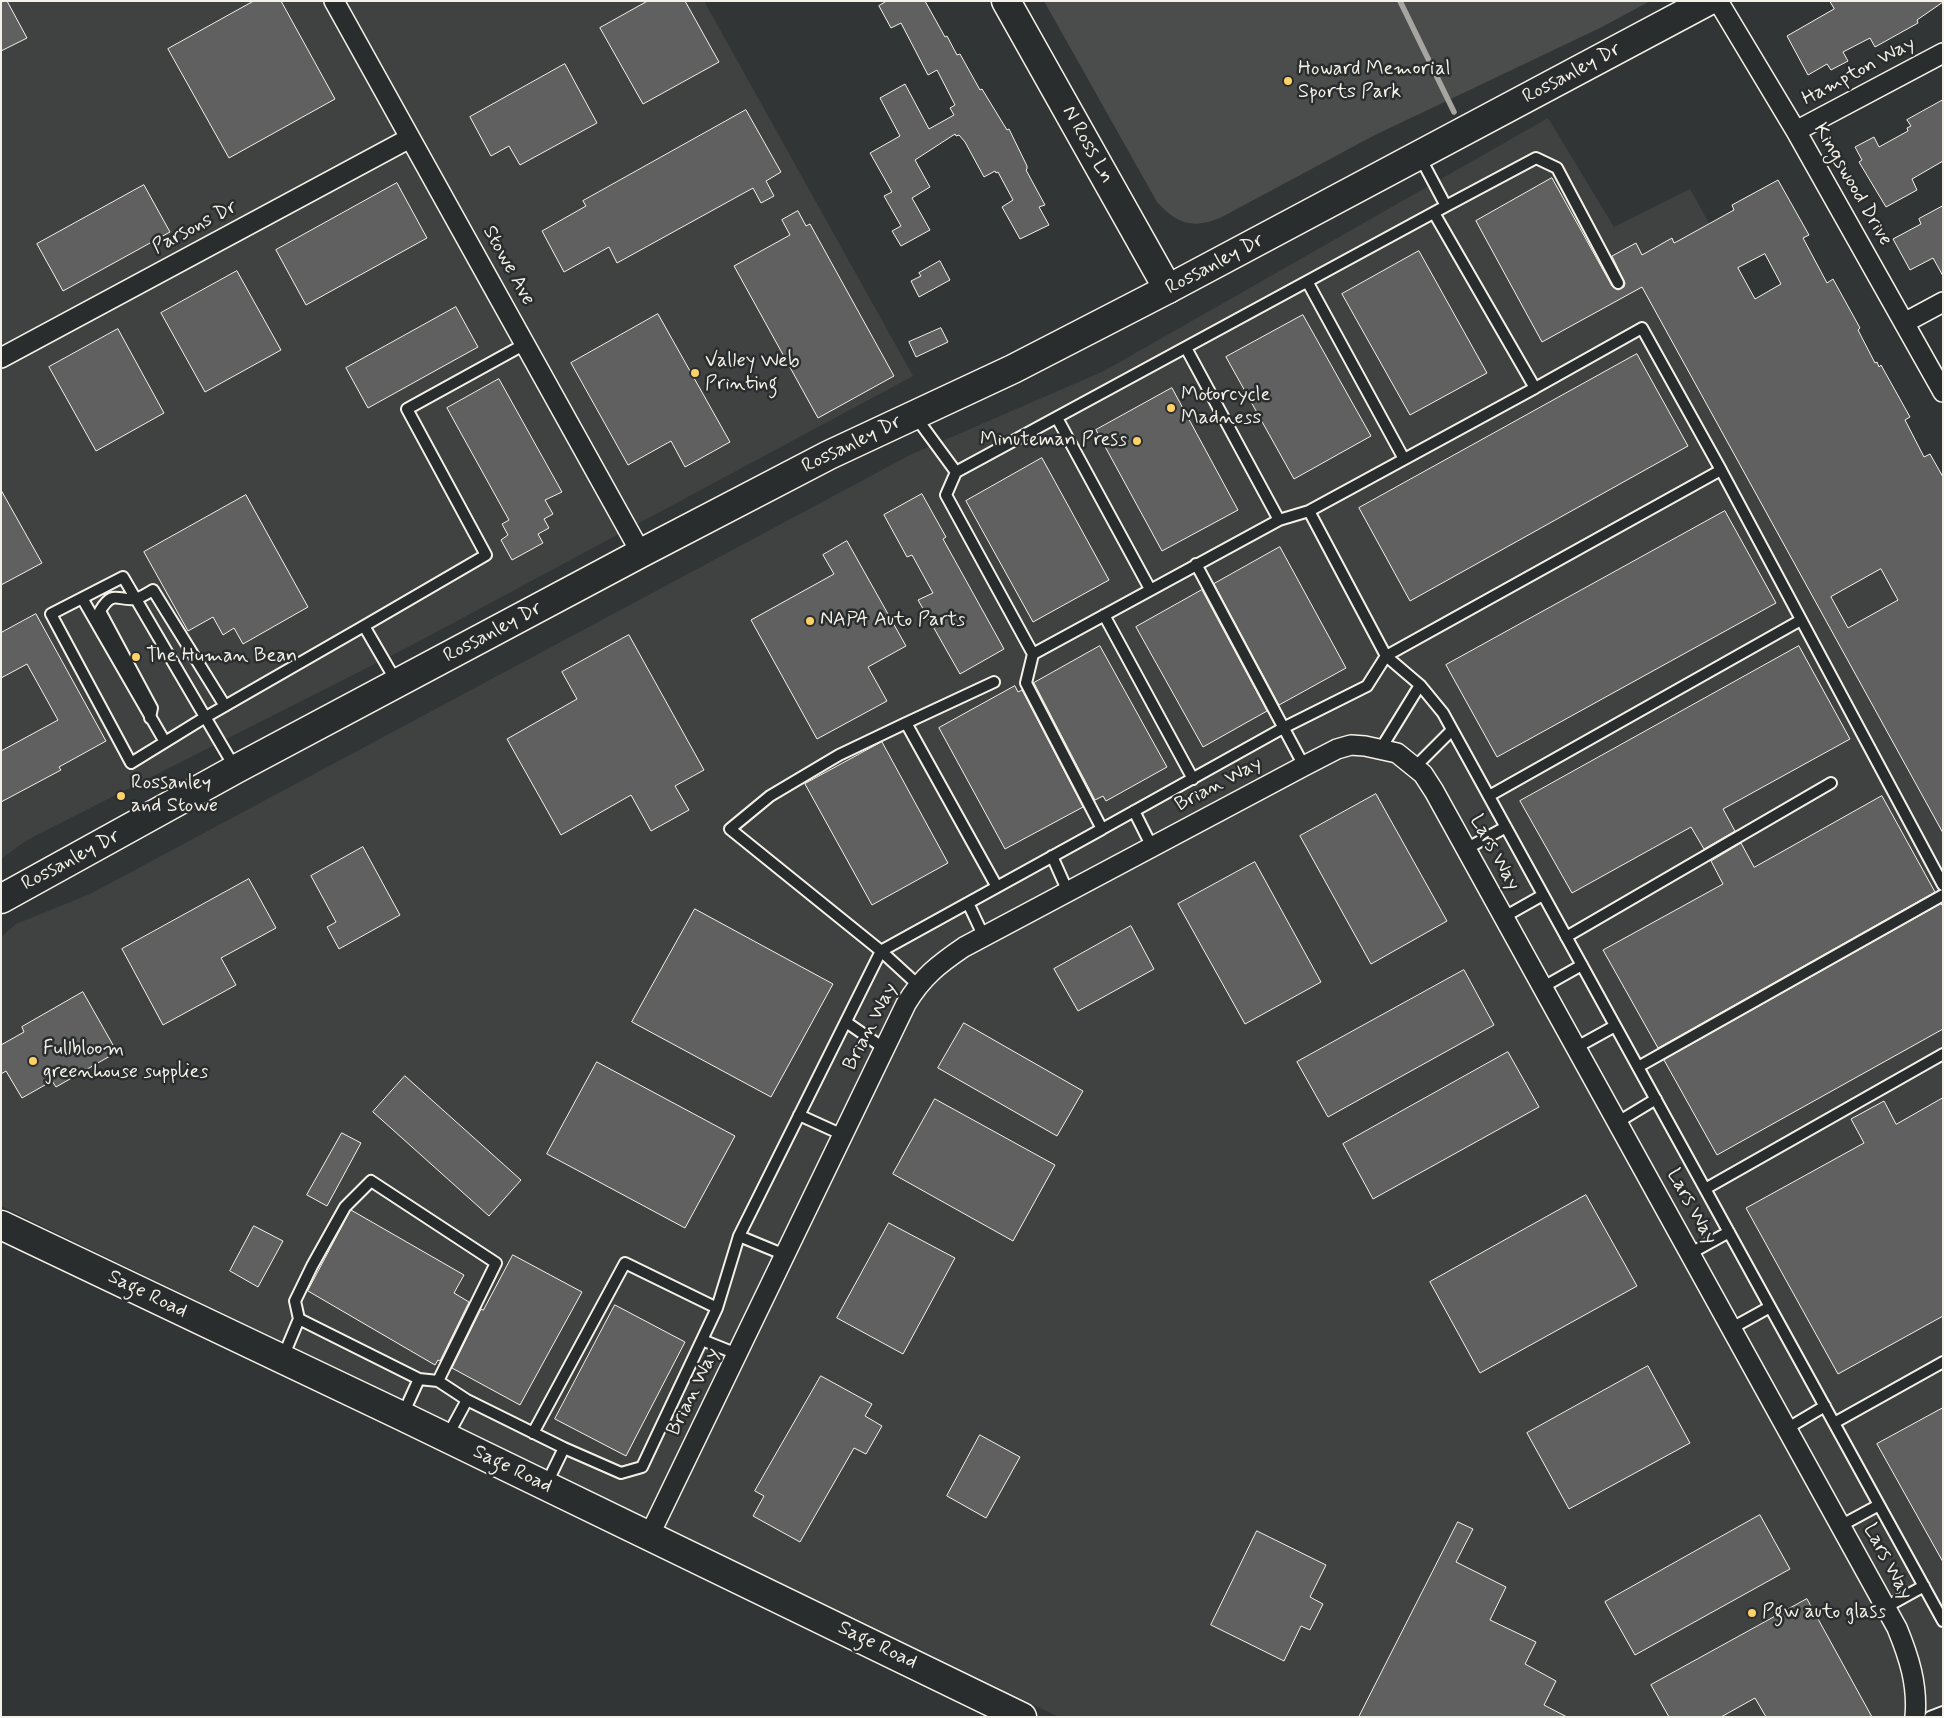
<!DOCTYPE html>
<html>
<head>
<meta charset="utf-8">
<style>
  body { margin:0 }
  #map { position:relative; width:1944px; height:1718px; overflow:hidden; background:#323535; font-family:Mynerve,sans-serif }
  canvas { display:block }
  .frame { position:absolute; inset:0; border:2px solid #f4f1e8; pointer-events:none }
</style>
</head>
<body>
<div id="map">
<canvas width="1944" height="1718"></canvas>
<div class="frame"></div>
</div>
<script>
const c = document.querySelector('canvas').getContext('2d');
c.lineJoin = 'round';
function paint(path, color) {
  c.fillStyle = color;
  c.fill(path, 'evenodd');
}
function trace(path, color, width, dash) {
  c.strokeStyle = color;
  c.lineWidth = width;
  c.lineCap = dash ? 'butt' : 'round';
  c.setLineDash(dash || []);
  c.stroke(path);
}
function write(font, color, halo, rows, align = 'center') {
  c.font = font + ' Mynerve,sans-serif';
  c.lineWidth = 5;
  c.setLineDash([]);
  c.textBaseline = 'middle';
  c.strokeStyle = halo;
  c.fillStyle = color;
  for (const [text, x, y, turn = 0] of rows) {
    c.save();
    c.translate(x, y);
    c.rotate((+turn || 0) * Math.PI / 180);
    c.textAlign = isNaN(turn) ? turn : align;
    if (halo) c.strokeText(text, 0, 0);
    c.fillText(text, 0, 0);
    c.restore();
  }
}
const built = new Path2D(`
  M1 1H704L913 376 414 644 27 840 1 859Z
  M1548 118 1614 227 1690 189 1943 644V1717H1059L1 1206V937L16 924 90 894 910 455 1104 371Z`);
const green = new Path2D(`
  M1044 1H1650L1602 27 1373 136 1220 218C1192 229 1177 224 1157 202Z`);
const stream = new Path2D(`
  M1400 1 1454 112`);
const building = new Path2D(`
  M1 1H7L27 38 1 51Z
  M254 1H281L335 99 229 158 168 49Z
  M648 1H685L719 62 643 104 600 28Z
  M887 1H925L945 37 947 36 957 55 960 54 980 90 982 89 1007 130 1009 129 1027 166V169L1026 170 1045 205 1039 207 1049 225 1020 239 1002 207 1013 200 998 172 996 173 995 171 984 177 965 142 959 135 956 136 955 134 915 160 930 187 912 198 930 230 901 246 892 231 901 226 884 196 892 192 870 153 900 136 880 98 905 84 929 129 954 115 950 108 955 105 937 70 928 75 901 23 891 28 879 6Z
  M1830 1H1943V2L1917 20 1918 23 1875 47 1870 38 1843 52 1848 61 1831 70 1827 64 1808 75 1787 36 1834 9Z
  M565 64 597 123 520 165 509 146 491 156 470 117Z
  M1943 100V161L1912 179 1917 190 1886 207 1859 162 1862 160 1855 147 1874 137 1879 147 1908 131 1907 128 1911 126 1907 120Z
  M746 110 781 172 766 181 774 196 761 203 753 188 617 263 609 247 564 272 542 231 586 206 583 201Z
  M1552 178 1612 286 1618 290 1624 287 1625 283 1612 256 1636 243 1642 255 1672 238 1674 243 1678 241 1734 210 1732 205 1778 180 1809 235 1803 238 1827 283 1833 279 1860 328 1858 330 1875 363 1877 362 1879 367 1881 365 1910 417 1905 420 1924 457 1930 454 1943 477V833L1642 287 1542 342 1476 221ZM1765 254 1781 284 1755 299 1738 268ZM1881 569 1898 600 1848 628 1831 597Z
  M397 183 427 238 306 305 276 250Z
  M144 185 170 232 63 291 37 244Z
  M1943 206V276L1933 258 1910 270 1893 239 1921 224 1919 219Z
  M798 211 806 226 810 224 894 376 818 418 734 266 790 235 782 220Z
  M1419 251 1487 373 1410 415 1342 294Z
  M940 261 950 280 919 297 911 281 921 276 919 273Z
  M237 271 281 350 205 392 161 313Z
  M456 307 478 347 368 408 346 368Z
  M658 314 730 442 685 467 671 441 628 465 571 363Z
  M1303 315 1371 436 1294 479 1226 357Z
  M941 328 948 342 916 357 909 342Z
  M118 329 164 413 96 451 49 367Z
  M1637 354 1688 446 1410 601 1359 508Z
  M499 379 562 492 545 500 553 514 544 519 549 528 538 534 543 543 512 560 501 540 508 535 502 524 509 520 447 408Z
  M1172 388 1238 510 1162 551 1096 430Z
  M1042 458 1109 580 1033 622 966 501Z
  M1 490 42 563 1 585Z
  M922 494 946 537 943 539 1004 649 960 674 918 600 933 593 912 555 907 557 884 515Z
  M246 495 308 607 243 644 234 628 223 635 213 617 188 631 144 552Z
  M1725 511 1776 603 1497 757 1446 665Z
  M847 541 906 646 868 667 887 701 817 739 751 620 834 574 823 555Z
  M1280 547 1346 668 1279 705 1214 584Z
  M1202 590 1267 711 1203 747 1136 627Z
  M36 614 106 741 59 767 61 770 1 802V751L58 720 27 664 1 678V633Z
  M629 635 704 770 675 786 689 810 651 831 631 795 561 835 507 739 577 699 562 672Z
  M1100 646 1167 767 1106 801 1103 796 1095 800 1034 683Z
  M1799 646 1850 739 1723 809 1735 831 1704 849 1691 827 1572 893 1520 801Z
  M1015 686 1018 692 1022 690 1083 807 1005 849 939 728Z
  M882 742 948 863 872 905 805 784Z
  M1376 794 1447 921 1371 964 1300 836Z
  M1882 796 1935 892 1658 1048 1603 950 1723 884 1711 861 1741 843 1754 867Z
  M363 847 400 915 339 949 327 927 336 922 311 876Z
  M1255 862 1321 982 1245 1024 1178 904Z
  M249 879 276 928 221 958 236 985 163 1025 122 949Z
  M1941 904 1943 906V1029L1717 1155 1664 1060Z
  M695 909 833 984 771 1097 632 1022Z
  M1131 926 1154 969 1078 1011 1054 969Z
  M1464 970 1494 1025 1328 1117 1297 1062Z
  M83 992 117 1052 56 1087 52 1081 22 1098 6 1071 1 1074V1045L24 1032 22 1027Z
  M964 1023 1083 1091 1057 1136 938 1068Z
  M1508 1052 1539 1107 1373 1199 1343 1144Z
  M597 1062 735 1136 685 1228 547 1154Z
  M405 1076 521 1180 489 1216 373 1112Z
  M1943 1098V1316L1838 1374 1746 1208 1864 1143 1851 1119 1884 1101 1896 1124Z
  M935 1099 1055 1165 1013 1241 893 1174Z
  M342 1133 361 1143 327 1206 307 1195Z
  M1586 1195 1637 1286 1480 1373 1430 1282Z
  M351 1210 464 1275 454 1293 469 1302 440 1361 438 1360 435 1365 308 1291Z
  M889 1223 955 1258 903 1354 837 1318Z
  M254 1226 283 1241 258 1287 230 1271Z
  M513 1255 582 1292 520 1405 452 1368 481 1309 483 1310Z
  M615 1305 685 1342 626 1456 555 1419Z
  M1648 1366 1690 1443 1569 1509 1527 1433Z
  M821 1376 872 1404 865 1416 882 1426 866 1454 854 1448 800 1542 753 1516 764 1496 755 1491Z
  M1943 1408V1562L1877 1444Z
  M980 1435 1020 1457 986 1518 947 1496Z
  M1760 1515 1790 1569 1635 1655 1605 1602Z
  M1458 1522 1473 1529 1456 1562 1506 1587 1490 1620 1536 1642 1525 1664 1556 1681 1544 1705 1567 1717H1359Z
  M1257 1531 1326 1565 1310 1597 1323 1604 1310 1630 1301 1626 1284 1661 1211 1625Z
  M1807 1599 1872 1717H1766L1755 1698 1721 1717H1669L1651 1685Z`);
const lane = new Path2D(`
  M1446 206 1536 158 1557 168 1618 283
  M1434 213 1535 388 1642 328 1721 470 1386 656 1309 511 1535 388
  M1308 283 1404 459
  M1186 348 1279 520
  M915 416 956 472 1446 206 1420 157
  M1057 418 1150 589
  M1721 470 1943 885
  M956 472 946 495 1033 654 1279 520 1309 511
  M1196 564 1304 766
  M82 598 165 742
  M1104 615 1193 779
  M1033 654 1026 683 1102 829 1285 727 1367 686 1386 656 1420 685 1443 713 1943 1621
  M396 681 364 626 486 555 407 409 525 344
  M150 718 152 708 100 611C113 589 117 601 135 599 140 598 148 593 153 590L225 706
  M906 723 994 682
  M1380 750 1420 685
  M1415 767 1452 730
  M235 768 123 577 51 614 131 763 204 718 364 626
  M1489 796 1801 620
  M1134 811 1152 847
  M1466 849 1506 827
  M1052 856 1068 892
  M997 887 906 723 839 755 770 796 730 829 881 951 1102 829
  M968 903 984 937
  M1504 917 1543 895
  M1566 937 1831 783
  M1543 987 1582 965
  M846 1022 885 1049
  M1577 1047 1615 1026
  M1638 1067 1943 895
  M799 1115 843 1135
  M1618 1122 1656 1099
  M1705 1189 1943 1054
  M739 1236 785 1255
  M1691 1253 1729 1232
  M299 1319 295 1301 312 1266 345 1207 371 1181 496 1263 438 1381
  M1732 1328 1770 1307
  M702 1340 737 1354
  M283 1357 299 1319 419 1379 438 1381 467 1400 564 1448 621 1473 642 1467 717 1308 739 1236 881 951 918 985
  M403 1414 419 1379
  M1834 1423 1943 1362
  M1788 1428 1825 1406
  M533 1433 625 1263 717 1308
  M447 1437 467 1400
  M546 1485 564 1448
  M1842 1525 1879 1505
  M1886 1607 1924 1586
  M1930 1717 1943 1712`);
const street = new Path2D(`
  M334 1 641 553
  M1718 1 1796 131 1943 392
  M1796 131 1943 53
  M1904 323 1943 302
  M1 358 410 138
  M649 1536 906 1004C922 977 939 964 964 947L1304 766 1337 749 1351 745 1365 746 1397 753 1423 774 1434 791 1897 1628C1909 1657 1918 1685 1915 1717`);
const secondary = new Path2D(`
  M1006 1 1168 289
  M1 1225 402 1416 1022 1717`);
const primary = new Path2D(`
  M1 899 236 769 641 553 829 455 1013 369 1168 289 1708 1`);
const markers = [
  [1288,81,5,"#ffd166"],
  [695,373,5,"#ffd166"],
  [1171,408,5,"#ffd166"],
  [1137,441,5,"#ffd166"],
  [810,621,5,"#ffd166"],
  [136,657,5,"#ffd166"],
  [121,796,5,"#ffd166"],
  [33,1061,5,"#ffd166"],
  [1752,1613,5,"#ffd166"]
];
const poiNames = [
  ["Howard Memorial",1298,70],
  ["Sports Park",1298,93],
  ["Valley Web",705,362],
  ["Printing",705,385],
  ["Motorcycle",1181,396],
  ["Madness",1181,419],
  ["Minuteman Press",1127,441,"right"],
  ["NAPA Auto Parts",820,621],
  ["The Human Bean",146,657],
  ["Rossanley",131,784],
  ["and Stowe",131,807],
  ["Fullbloom",43,1050],
  ["greenhouse supplies",43,1073],
  ["Pgw auto glass",1762,1613]
];
const streetNames = [
  ["Hampton Way",1859,72,-28],
  ["Rossanley Dr",1572,74,-28],
  ["N Ross Ln",1087,145,61],
  ["Kingswood Drive",1852,185,60],
  ["Parsons Dr",195,228,-28],
  ["Rossanley Dr",1215,265,-28],
  ["Stowe Ave",508,266,61],
  ["Rossanley Dr",852,445,-26],
  ["Rossanley Dr",493,633,-28],
  ["Brian Way",1219,785,-28],
  ["Lars Way",1494,853,61],
  ["Rossanley Dr",71,861,-28],
  ["Brian Way",871,1027,-63],
  ["Lars Way",1691,1207,61],
  ["Sage Road",147,1295,26],
  ["Brian Way",694,1392,-64],
  ["Sage Road",512,1470,26],
  ["Lars Way",1887,1562,62],
  ["Sage Road",877,1646,26]
];
paint(built, '#404242');
paint(green, '#4b4d4c');
trace(stream, '#a6a5a0', 5.5);
paint(building, '#5f605f');
trace(building, '#f4f1e8', 1);
trace(lane, '#f4f1e8', 14);
trace(street, '#f4f1e8', 22);
trace(secondary, '#f4f1e8', 31);
trace(primary, '#f4f1e8', 31);
trace(lane, '#2a2d2e', 10);
trace(street, '#2a2d2e', 19);
trace(secondary, '#2a2d2e', 28);
trace(primary, '#2a2d2e', 28);
for (const [x, y, r, color] of markers) {
  const dot = new Path2D();
  dot.arc(x, y, r, 0, 2 * Math.PI);
  c.fillStyle = color;
  c.fill(dot);
  trace(dot, '#2a2d2e', 2);
}
write('20px', '#f4f1e8', '#2a2d2e', poiNames, 'left');
write('20px', '#f4f1e8', '#2a2d2e', streetNames);
</script>
</body>
</html>
